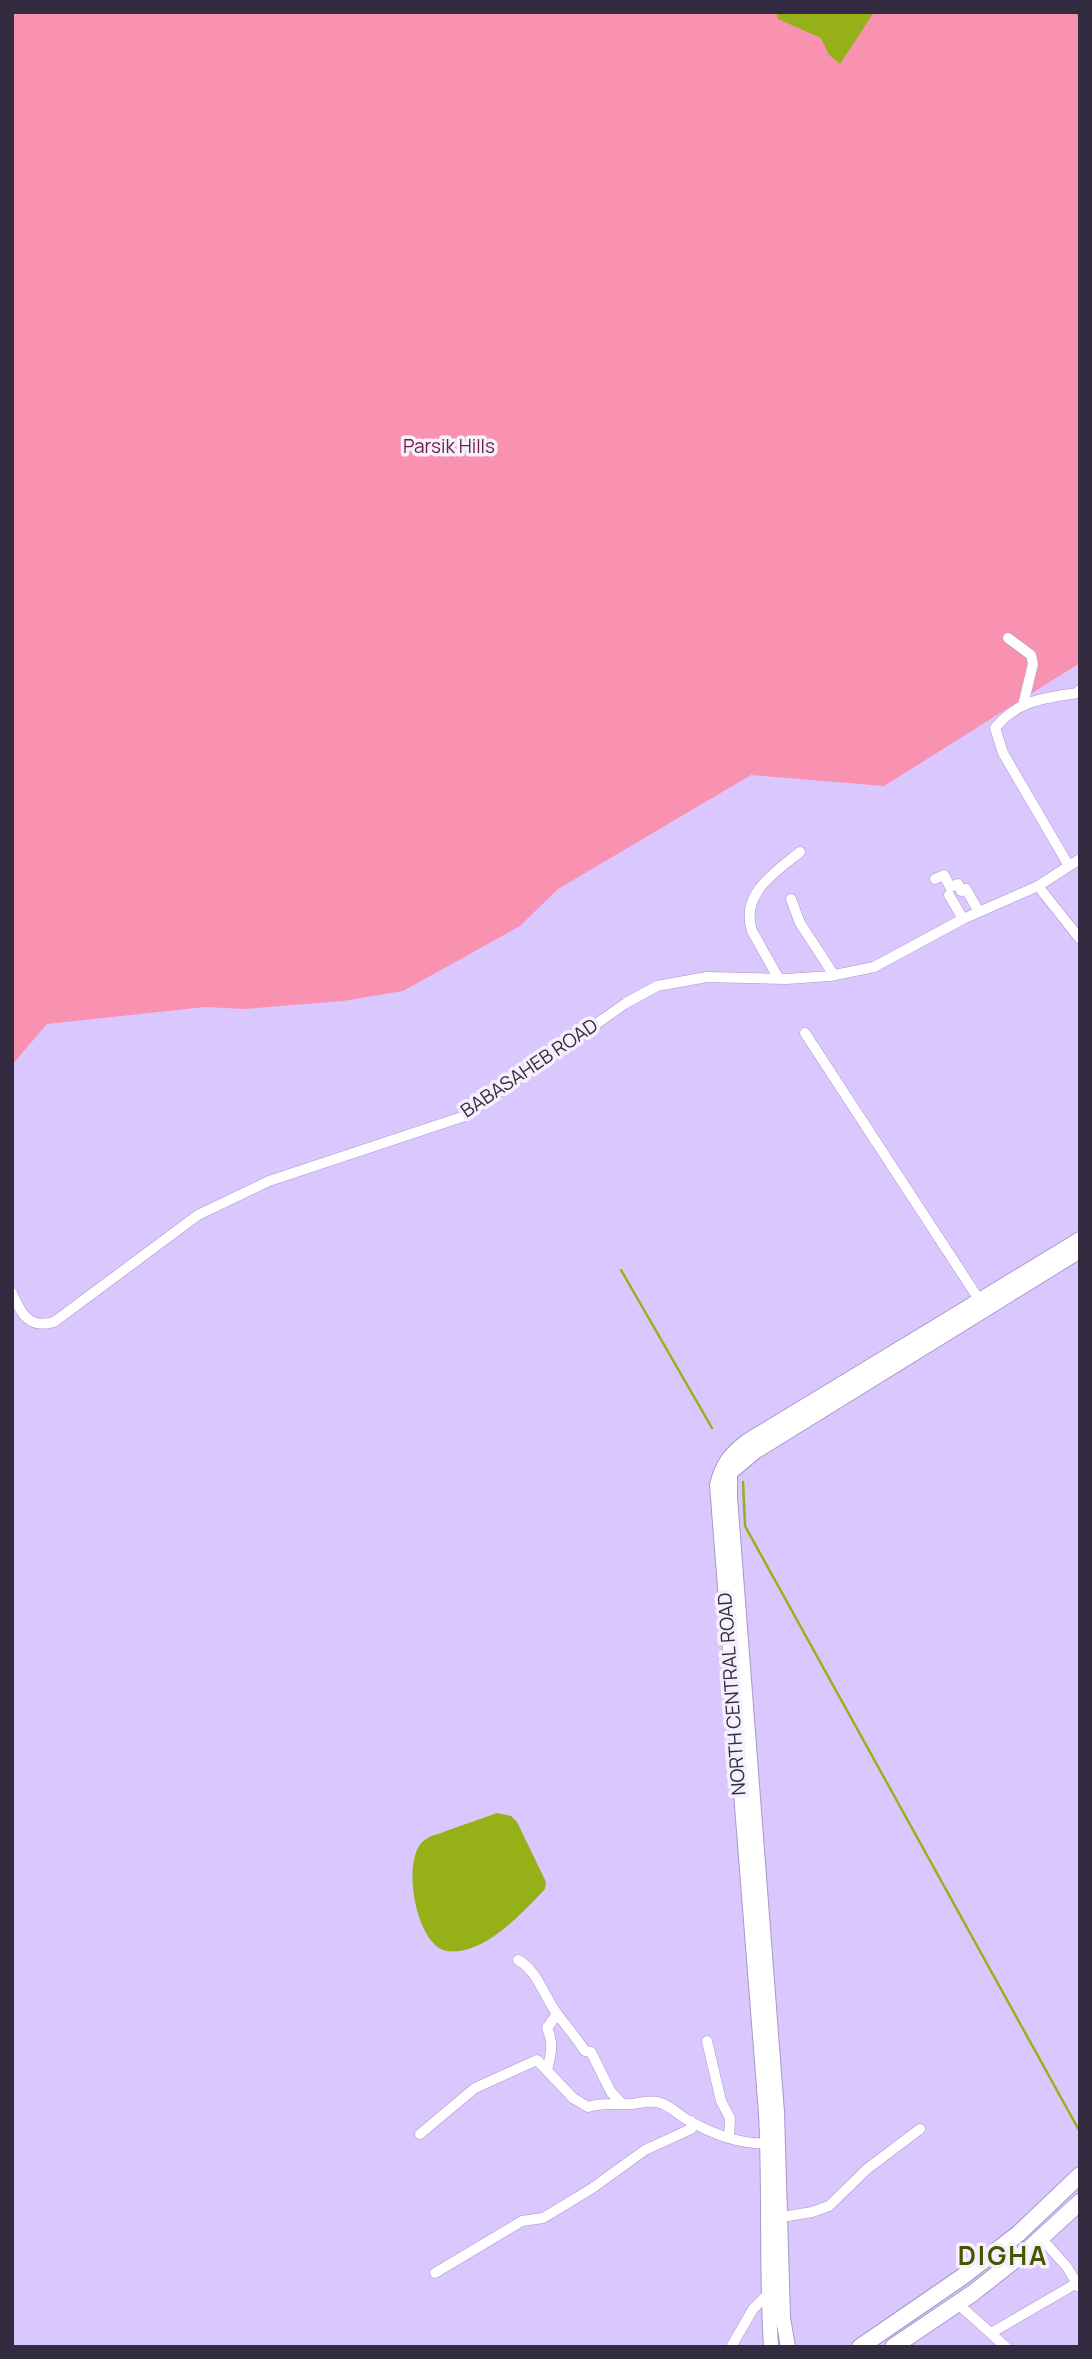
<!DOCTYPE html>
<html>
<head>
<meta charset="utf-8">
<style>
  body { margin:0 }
  #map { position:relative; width:1092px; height:2359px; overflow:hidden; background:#dac7fe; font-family:Manrope,sans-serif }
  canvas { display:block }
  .frame { position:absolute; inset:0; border:14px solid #332b40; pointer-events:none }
</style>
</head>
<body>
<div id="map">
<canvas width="1092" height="2359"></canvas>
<div class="frame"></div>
</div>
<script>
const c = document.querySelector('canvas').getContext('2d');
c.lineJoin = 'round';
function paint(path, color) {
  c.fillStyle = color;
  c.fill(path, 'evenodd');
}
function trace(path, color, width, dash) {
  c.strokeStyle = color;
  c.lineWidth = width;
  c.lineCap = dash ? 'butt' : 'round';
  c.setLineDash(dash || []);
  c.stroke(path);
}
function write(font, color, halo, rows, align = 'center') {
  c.font = font + ' Manrope,sans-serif';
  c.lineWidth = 7;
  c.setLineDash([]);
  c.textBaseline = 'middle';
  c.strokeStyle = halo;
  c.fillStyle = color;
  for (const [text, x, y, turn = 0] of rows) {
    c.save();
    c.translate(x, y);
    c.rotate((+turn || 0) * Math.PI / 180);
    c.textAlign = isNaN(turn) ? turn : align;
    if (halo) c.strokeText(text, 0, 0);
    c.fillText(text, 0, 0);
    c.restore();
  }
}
const green = new Path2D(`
  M12 12H1080V663L884 786 751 775 558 889 520 926 403 991 343 1001 244 1009 205 1007 47 1024 12 1065Z`);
const water = new Path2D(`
  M776 12H874L840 64 829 55 821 38 778 19Z
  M497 1813 511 1816 517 1822 546 1882 545 1889C522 1913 484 1956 447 1951 416 1947 399 1855 426 1839 431 1835 440 1834 446 1831 463 1825 480 1819 497 1813Z`);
const stream = new Path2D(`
  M1070 12 1080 14
  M621 1270 712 1428
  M743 1482 745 1526 1080 2132`);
const minor = new Path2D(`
  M1008 638 1031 655 1033 664 1023 705
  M1069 866 1003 753 995 728C1018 700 1044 698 1077 693L1080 690
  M935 879 944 875 950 887 958 884 961 891 966 889 979 912
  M1038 886 1080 939
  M949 895 963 919
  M791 899 800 923 834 975
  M779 979 752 931C740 894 775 872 800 852
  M805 1033 982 1304
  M12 1293C21 1314 29 1329 54 1322L198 1215 269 1181 465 1116 626 1003 657 986 707 977 786 979 830 976 874 967 963 919 1038 886 1080 859
  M518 1960C538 1971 544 1997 558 2015 567 2027 577 2038 585 2051L591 2052 611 2092 622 2104
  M707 2041 721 2101 730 2118 729 2138
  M547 2070C551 2054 554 2044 547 2028L557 2014
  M420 2134 475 2088 537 2060 573 2098 588 2107C603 2102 615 2105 631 2104 641 2103 653 2099 663 2104 671 2107 678 2114 686 2119 712 2134 743 2146 773 2143
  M776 2218 812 2212 829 2206 867 2169 920 2129
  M1041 2238 1067 2267 1079 2287
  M435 2273 522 2221 543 2218 591 2189 645 2150 691 2129V2121
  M957 2303 1006 2347
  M991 2333 1077 2283
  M731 2347 753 2309 768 2294`);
const secondary = new Path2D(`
  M771 2347C766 2269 770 2191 766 2113L717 1485C722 1464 731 1453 747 1441L1080 1239
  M788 2347 783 2318 777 2112 730 1497V1473L755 1452 1080 1251`);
const primary = new Path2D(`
  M860 2347 962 2277 1018 2234 1080 2175
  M893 2347 973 2293 1030 2248 1080 2202`);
const parkNames = [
  ["Parsik Hills",449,448]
];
const streetNames = [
  ["BABASAHEB ROAD",530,1069,-34],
  ["NORTH CENTRAL ROAD",733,1694,-94]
];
const districtNames = [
  ["DIGHA",1003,2258]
];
paint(green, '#f991b1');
paint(water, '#95b117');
trace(stream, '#95b117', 2.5);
trace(minor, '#a997cb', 11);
trace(secondary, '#a997cb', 16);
trace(primary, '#a997cb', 18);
trace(minor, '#fff', 10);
trace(secondary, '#fff', 14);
trace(primary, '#fff', 16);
write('19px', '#6f1e3e', '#f5f1fc', parkNames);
write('19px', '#332b40', '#f5f1fc', streetNames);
c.letterSpacing = '2px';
write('bold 26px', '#485603', '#f5f1fc', districtNames);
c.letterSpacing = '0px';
</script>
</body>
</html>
